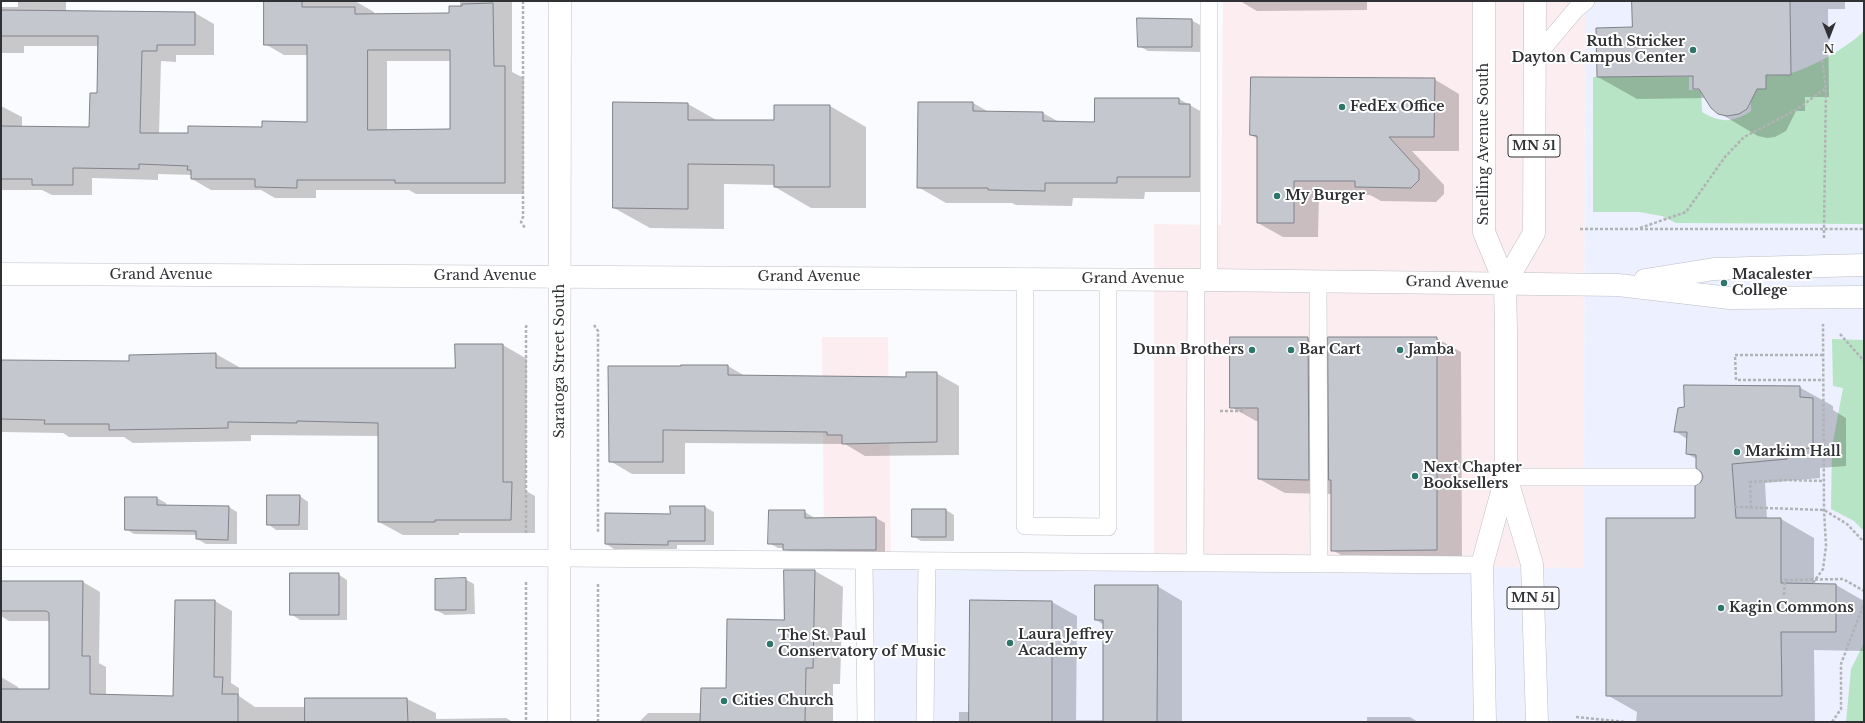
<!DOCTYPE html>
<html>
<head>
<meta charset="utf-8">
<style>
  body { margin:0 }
  #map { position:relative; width:1865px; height:723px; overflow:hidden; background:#fafbfe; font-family:"Libre Baskerville",serif }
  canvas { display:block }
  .frame { position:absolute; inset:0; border:2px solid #303134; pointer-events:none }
  .north { position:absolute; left:1809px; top:16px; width:40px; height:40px; -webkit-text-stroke:3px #fff; paint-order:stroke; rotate:180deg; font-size:11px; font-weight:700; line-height:16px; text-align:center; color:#303134 }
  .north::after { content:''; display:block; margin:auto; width:14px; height:18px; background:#303134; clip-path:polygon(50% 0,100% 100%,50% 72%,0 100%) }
</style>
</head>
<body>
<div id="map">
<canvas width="1865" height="723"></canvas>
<div class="frame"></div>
<div class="north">N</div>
</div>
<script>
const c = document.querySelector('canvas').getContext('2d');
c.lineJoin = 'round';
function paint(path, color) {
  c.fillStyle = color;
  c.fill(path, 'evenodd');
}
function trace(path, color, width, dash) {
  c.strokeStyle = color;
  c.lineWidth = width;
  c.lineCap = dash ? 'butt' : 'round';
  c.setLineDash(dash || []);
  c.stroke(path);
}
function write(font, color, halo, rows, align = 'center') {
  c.font = font + ' "Libre Baskerville",serif';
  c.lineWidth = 4;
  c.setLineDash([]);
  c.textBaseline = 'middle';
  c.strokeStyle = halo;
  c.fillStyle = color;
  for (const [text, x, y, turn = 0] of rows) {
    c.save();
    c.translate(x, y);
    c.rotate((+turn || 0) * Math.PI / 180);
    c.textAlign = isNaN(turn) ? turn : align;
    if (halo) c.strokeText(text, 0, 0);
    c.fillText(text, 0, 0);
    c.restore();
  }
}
const commercial = new Path2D(`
  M1223 1H1585L1584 568 1154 564V224L1221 225Z
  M822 337H888L891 564 824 548Z`);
const built = new Path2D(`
  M1585 1H1864V722H865L866 564H1154L1584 568Z`);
const green = new Path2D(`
  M1864 31V224L1676 223 1662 216 1639 212H1593V77H1689V90H1701L1702 112C1720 123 1733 123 1751 111V89H1763V75C1771 75 1780 76 1788 74 1811 68 1847 48 1864 31Z
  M1832 339 1864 340V531L1854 521 1831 509 1832 447 1843 388 1833 386Z
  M1864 643V722H1846L1851 669Z`);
const shadow = new Path2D(`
  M18 1H66V11L195 13 214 24V55H176V62L161 61 159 134H189L308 123V55H284L265 44V1H355L374 12V15L450 14 460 7V1H512V72L524 78V194H416L409 190H316V198H275L261 190H211L192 179V175L158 174V180L92 178V195H52L42 190H1V106L22 117V127L90 128 98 94 99 46H24V53H1V7H18ZM387 61H451V130L387 131Z
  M1240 1H1367V10L1257 11Z
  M1633 1H1845V9H1828L1829 97H1805V111H1796L1786 131 1775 137 1767 138 1758 136 1719 113 1706 98 1637 99 1598 77 1633 28Z
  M1191 20 1200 25 1201 52 1148 51 1139 46Z
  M1434 79 1459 94V151H1412L1444 185V194L1436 202 1381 201 1370 195H1319L1318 237H1283L1258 223V139L1251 135Z
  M1179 99 1218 121V192H1145L1144 199 1073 198 1072 206 1016 205 1012 203H946L918 187 973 103 989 112 1043 113 1059 122 1095 123Z
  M614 103 688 104 718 121H775L830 106 866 127V208H811L775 187V185L724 184V229L650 228 614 208Z
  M1308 338 1329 351 1436 338 1461 352 1462 564H1357L1332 550V494L1285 493 1259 479V421H1256L1231 407Z
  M456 345H503L527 359 526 491 535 496V533H459V535H403L379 522V436L251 435V441L133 443 124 437H69L63 433 1 432V361L130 362 216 354 239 367V370H456Z
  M728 366 745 376 907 378 936 373 959 386V455L865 456 845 444 685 443V474H632L610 461Z
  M1799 387 1833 406V410L1846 418V466L1820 468V478L1765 483 1767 519H1781L1814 538V585H1836L1864 601V651L1814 650 1815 722H1636L1637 712 1607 695 1696 519 1704 477 1697 459 1687 454V439L1675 431Z
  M300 496 308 502V530H276L268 524Z
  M157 498 166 503V506L229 507 237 512V544H206L197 539V535L134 534 126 529Z
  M705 507 714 512V545H677V549H614L606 544 671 515Z
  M946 510 954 515V541H921L913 536Z
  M805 512 813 517V518H876L885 523V554H793L784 548H778L769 543Z
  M815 571 843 587 840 684H833V722H639L648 713H702L727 689 785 621Z
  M338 574 347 580V620H300L291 614Z
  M465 579 474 584 475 614 445 615 436 610Z
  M1 582H83L100 592 99 663 106 667V696L174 697 215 601 232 611 231 683 239 688V696L255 707H306L407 699 436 713V719L506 718 513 722H1V677L18 687 19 690H50V621H9L1 616Z
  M1157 586 1182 601V722H959V712H970L971 601 1052 602 1077 616 1076 720H1104V625L1096 620Z
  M1367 717H1410L1418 722H1367Z`);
const building = new Path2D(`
  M264 1H302V7H355V14L449 13V6H462V4L493 3 494 66H505V183H395V180H297V188L255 187V179H191V170H187L188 166 139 164V169L73 168V185H32V179H1V126L89 127 90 93H97L98 36H1V10L195 12V45H157V51H142L140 133H188V126L262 127V121L307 122V45H264ZM368 50H450V129L368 130Z
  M1632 1H1790L1791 75H1766V89H1757L1747 109 1739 114 1727 116 1718 114 1711 108 1699 89H1693V76L1597 77 1596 28 1632 27Z
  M1137 18 1192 19V47H1138Z
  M1251 77 1435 78 1434 137H1389L1419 170V180L1411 188 1355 187V181H1294V223H1257V136L1250 135Z
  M1095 98H1179V104H1190V177H1117V183H1045V191L988 190V188H917L918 102H973V111L1043 112V121L1094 122Z
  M613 102 688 103V120H774V105H830V187H774V165L688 164V209L613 208Z
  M1230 337H1308L1309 480 1258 479V408H1230Z
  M1328 337H1437V550L1331 551V480H1329Z
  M455 344H503V482H512L511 520H435V522H378V423L297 421V423L228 422V428L109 430V424H44L45 420 1 419V360L129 361V355L216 353V368H455Z
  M681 365H728V375L906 377V372H937V442L842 444V435H827V432L663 430V462H609L608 366H681Z
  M1684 385 1800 386V397L1813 398V448L1787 449V459L1732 464 1736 518H1781V583L1836 584V632H1781L1782 696H1606V518H1695V486L1701 482 1703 477 1701 472 1696 468V455L1686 454 1687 432H1674L1678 408 1684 407Z
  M267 495H300L299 525H267Z
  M125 497H157V505L229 506 228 540 196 539V531L125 530Z
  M670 506H705V541H668V545L605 544V513L670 514Z
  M912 509H946V537H912Z
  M769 510H805V518L876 517V550H783V544H768Z
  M784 570H815L813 668H806L805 722H700L701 688H726L727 619 784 620Z
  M290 573H339V615H290Z
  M466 578V610H435V579Z
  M1 581H83L82 656H90V694L173 696 175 600H215L214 677H223L222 694H238V722H1V689H49V613L46 611H1Z
  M1095 585H1158L1157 722H1103V620H1095Z
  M970 600 1052 601V722H969Z
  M305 698H407L408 722H305Z`);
const path = new Path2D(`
  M523 1V217L521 222 525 228
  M1822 60 1826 88 1824 229H1864
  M1640 228 1686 212 1725 157 1744 137 1796 110 1826 88
  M1580 229H1824V238
  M594 325 598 331V533
  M1840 334 1864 361
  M1823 355H1735L1736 380H1823
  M1220 411H1244V408
  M1735 507 1824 510 1847 524 1864 542
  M1751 508 1750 482 1786 480 1824 481
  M526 533V327L527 324
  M526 582V722
  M1813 583 1823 569 1826 546 1824 510 1823 324
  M598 584V722
  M1784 595 1785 580 1843 579 1864 591
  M1864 606V599
  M1576 717 1626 722
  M1832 722 1841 709V664L1863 606`);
const service = new Path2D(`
  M1209 1V280
  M1534 59 1576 9 1586 1
  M1025 279V526L1108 527V279
  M1318 281 1319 564
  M1506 477H1693
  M1 558H559L1482 565
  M864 561 866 722
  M1195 563 1196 280
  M925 722 927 561`);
const minor = new Path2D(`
  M559 722 560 1`);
const secondary = new Path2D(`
  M1 274 1209 280 1618 285 1730 298 1864 297
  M1645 280 1714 269 1864 265`);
const primary = new Path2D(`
  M1484 1V232L1505 283 1506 330V477L1482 565 1485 722
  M1505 283 1534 233 1535 1
  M1506 477 1532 564 1537 722`);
const markers = [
  [1693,50,4,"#2e756b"],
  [1342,107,4,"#2e756b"],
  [1277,196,4,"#2e756b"],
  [1724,283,4,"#2e756b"],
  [1252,350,4,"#2e756b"],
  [1291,350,4,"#2e756b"],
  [1400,350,4,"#2e756b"],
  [1737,452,4,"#2e756b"],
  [1415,476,4,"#2e756b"],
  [1721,608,4,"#2e756b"],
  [1010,643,4,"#2e756b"],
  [770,644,4,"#2e756b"],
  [724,701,4,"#2e756b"]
];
const shields = [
  [1534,146,52],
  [1533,598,52]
];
const shieldNames = [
  ["MN 51",1534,146],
  ["MN 51",1533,598]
];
const poiNames = [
  ["Ruth Stricker",1685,42,"right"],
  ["Dayton Campus Center",1685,58,"right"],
  ["FedEx Office",1350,107],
  ["My Burger",1285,196],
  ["Macalester",1732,275],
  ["College",1732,291],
  ["Dunn Brothers",1244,350,"right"],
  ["Bar Cart",1299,350],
  ["Jamba",1408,350],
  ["Markim Hall",1745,452],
  ["Next Chapter",1423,468],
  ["Booksellers",1423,484],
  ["Kagin Commons",1729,608],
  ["Laura Jeffrey",1018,635],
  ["Academy",1018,651],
  ["The St. Paul",778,636],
  ["Conservatory of Music",778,652],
  ["Cities Church",732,701]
];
const streetNames = [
  ["Snelling Avenue South",1484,144,-90],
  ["Grand Avenue",161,275],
  ["Grand Avenue",485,276],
  ["Grand Avenue",809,277],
  ["Grand Avenue",1133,279],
  ["Grand Avenue",1457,283,1],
  ["Saratoga Street South",560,361,-90]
];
paint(commercial, '#fcedf1');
paint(built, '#ecf0ff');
paint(green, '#b6e4c4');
paint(shadow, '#0003');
paint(building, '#c5c7cf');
trace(building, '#808289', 1);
trace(service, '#bdbfc6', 18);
trace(minor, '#bdbfc6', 23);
trace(secondary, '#bdbfc6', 23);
trace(primary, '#bdbfc6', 23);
trace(path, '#b1b2b5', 2.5, [3, 2]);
trace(service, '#fff', 17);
trace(minor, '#fff', 22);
trace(secondary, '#fff', 22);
trace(primary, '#fff', 22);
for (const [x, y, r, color] of markers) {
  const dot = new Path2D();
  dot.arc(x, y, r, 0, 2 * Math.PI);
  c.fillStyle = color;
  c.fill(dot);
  trace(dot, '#fff', 1.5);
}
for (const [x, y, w] of shields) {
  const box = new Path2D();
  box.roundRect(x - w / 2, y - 11, w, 22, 3);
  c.fillStyle = '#fff';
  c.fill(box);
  trace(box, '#303134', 1);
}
write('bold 13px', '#303134', null, shieldNames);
write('bold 14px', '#303134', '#fff', poiNames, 'left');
write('14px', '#303134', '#fff', streetNames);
</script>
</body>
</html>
